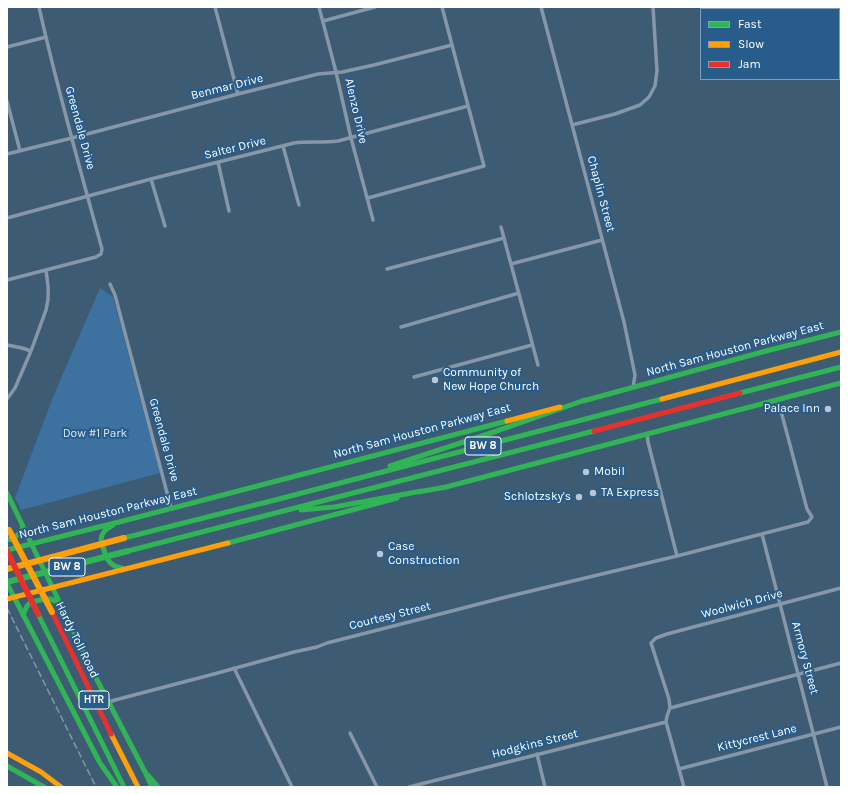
<!DOCTYPE html>
<html>
<head>
<meta charset="utf-8">
<style>
  body { margin:0 }
  #map { position:relative; width:848px; height:794px; overflow:hidden; background:#3e5b74; font-family:Karla,sans-serif }
  canvas { display:block }
  .frame { position:absolute; inset:0; border:8px solid #fff; pointer-events:none }
  .legend { position:absolute; left:700px; top:8px; width:140px; height:72px; box-sizing:border-box; background:#285c8a; border:1px solid #7e9db9; margin:0; padding:5px 7px; list-style:none; font-size:12px; color:#fff }
  .legend li { display:flex; align-items:center; gap:8px; height:20px }
  .legend b { width:20px; border:1px solid #7e9db9 }
</style>
</head>
<body>
<div id="map">
<canvas width="848" height="794"></canvas>
<div class="frame"></div>
<ul class="legend">
<li><b style="height:5px;background:#30b455"></b>Fast</li>
<li><b style="height:5px;background:#ff9f0a"></b>Slow</li>
<li><b style="height:5px;background:#e5322d"></b>Jam</li>
</ul>
</div>
<script>
const c = document.querySelector('canvas').getContext('2d');
c.lineJoin = 'round';
function paint(path, color) {
  c.fillStyle = color;
  c.fill(path, 'evenodd');
}
function trace(path, color, width, dash) {
  c.strokeStyle = color;
  c.lineWidth = width;
  c.lineCap = dash ? 'butt' : 'round';
  c.setLineDash(dash || []);
  c.stroke(path);
}
function write(font, color, halo, rows, align = 'center') {
  c.font = font + ' Karla,sans-serif';
  c.lineWidth = 4;
  c.setLineDash([]);
  c.textBaseline = 'middle';
  c.strokeStyle = halo;
  c.fillStyle = color;
  for (const [text, x, y, turn = 0] of rows) {
    c.save();
    c.translate(x, y);
    c.rotate((+turn || 0) * Math.PI / 180);
    c.textAlign = isNaN(turn) ? turn : align;
    if (halo) c.strokeText(text, 0, 0);
    c.fillText(text, 0, 0);
    c.restore();
  }
}
const green = new Path2D(`
  M100 288 113 297 160 473 21 510 15 498 53 397Z`);
const street = new Path2D(`
  M215 7 238 94
  M319 7 336 72 351 138 373 220
  M541 7 624 322 635 375 633 388
  M323 21 375 7
  M7 47 46 37
  M7 101 20 151
  M572 125 615 114 640 105 649 97 655 86 657 71 653 7
  M283 146 299 205
  M7 154 72 138 238 94 318 74 342 72 374 65 452 45
  M218 162 229 211
  M151 179 165 226
  M368 198 484 166 442 7
  M7 218 151 179 294 143C308 141 323 143 338 141L468 106
  M501 227 538 365
  M511 264 602 240
  M387 269 504 238
  M7 280 96 257 101 254 102 249C80 169 57 88 39 7
  M110 284 115 295 171 508
  M401 327 519 293
  M7 345 22 348 31 351
  M414 377 532 345
  M7 399 15 388 31 351 46 310C50 296 48 284 46 271
  M647 434 648 442 677 556
  M762 534 827 787
  M234 668 292 787
  M109 702 115 700 214 674 294 652 317 647 327 643 409 622 506 597 677 556 808 522 812 517 807 509 781 411 777 400
  M670 708 841 663
  M350 733 377 787
  M537 754 545 787
  M679 769 841 727
  M409 787 666 722
  M684 787 666 722 667 716 670 708 669 699 651 643 656 638 667 634 841 588`);
const fast = new Path2D(`
  M740 393 841 367
  M583 401 766 351 841 332
  M390 466 488 434 585 400
  M418 492 446 487 841 383
  M7 493 94 674 145 772 158 787
  M301 510 334 507 422 491
  M113 525C107 528 101 532 101 540 105 553 106 566 122 568
  M124 538 279 499 662 399
  M7 540C16 538 19 535 23 527
  M228 543 397 498
  M7 550 123 521 507 421
  M128 551 594 431
  M7 583 14 597
  M14 597 100 763 117 787
  M38 614 124 787
  M23 615 27 606 31 602 45 599H51L60 604
  M7 766 44 787
  M145 772 152 787`);
const slow = new Path2D(`
  M662 399 841 352
  M507 421 560 407
  M7 599 228 543
  M111 734 138 787
  M7 753 41 772 61 787`);
const jam = new Path2D(`
  M594 431 740 393
  M52 612 111 734`);
const rail = new Path2D(`
  M7 608 96 787`);
const fastBridge = new Path2D(`
  M7 582 128 551`);
const slowBridge = new Path2D(`
  M9 530 52 612
  M7 569 124 538`);
const jamBridge = new Path2D(`
  M7 551 38 614`);
const markers = [
  [435,380,4,"#bbc6ce"],
  [828,409,4,"#bbc6ce"],
  [586,472,4,"#bbc6ce"],
  [593,493,4,"#bbc6ce"],
  [579,497,4,"#bbc6ce"],
  [380,554,4,"#bbc6ce"]
];
const shields = [
  [483,446,36],
  [67,567,36],
  [94,700,30]
];
const shieldNames = [
  ["BW 8",483,446],
  ["BW 8",67,567],
  ["HTR",94,700]
];
const streetNames = [
  ["Benmar Drive",227,87,-14],
  ["Alenzo Drive",356,111,77],
  ["Greendale Drive",80,128,75],
  ["Salter Drive",235,148,-14],
  ["Chaplin Street",601,194,75],
  ["North Sam Houston Parkway East",735,349,-15],
  ["North Sam Houston Parkway East",422,431,-15],
  ["Greendale Drive",164,440,75],
  ["North Sam Houston Parkway East",108,513,-14],
  ["Woolwich Drive",742,604,-15],
  ["Courtesy Street",390,616,-14],
  ["Hardy Toll Road",77,640,64],
  ["Armory Street",805,658,75],
  ["Kittycrest Lane",757,738,-14],
  ["Hodgkins Street",535,744,-14]
];
const poiNames = [
  ["Community of",443,373],
  ["New Hope Church",443,387],
  ["Palace Inn",820,409,"right"],
  ["Mobil",594,472],
  ["TA Express",601,493],
  ["Schlotzsky's",571,497,"right"],
  ["Case",388,547],
  ["Construction",388,561]
];
const parkNames = [
  ["Dow #1 Park",95,434]
];
paint(green, '#3c71a0');
trace(street, '#8597a8', 3.5);
trace(fast, '#30b455', 5);
trace(slow, '#ff9f0a', 5);
trace(jam, '#e5322d', 5);
trace(rail, '#8597a7', 1.5, [7, 3]);
trace(fastBridge, '#30b455', 6);
trace(slowBridge, '#ff9f0a', 6);
trace(jamBridge, '#e5322d', 6);
for (const [x, y, r, color] of markers) {
  const dot = new Path2D();
  dot.arc(x, y, r, 0, 2 * Math.PI);
  c.fillStyle = color;
  c.fill(dot);
  trace(dot, '#285c8a', 1.5);
}
for (const [x, y, w] of shields) {
  const box = new Path2D();
  box.roundRect(x - w / 2, y - 9, w, 18, 3);
  c.fillStyle = '#285c8a';
  c.fill(box);
  trace(box, '#fff', 1);
}
write('bold 11px', '#fff', null, shieldNames);
write('12px', '#fff', '#285c8a', streetNames);
write('12px', '#fff', '#285c8a', poiNames, 'left');
write('12px', '#daeaf7', '#285c8a', parkNames);
</script>
</body>
</html>
